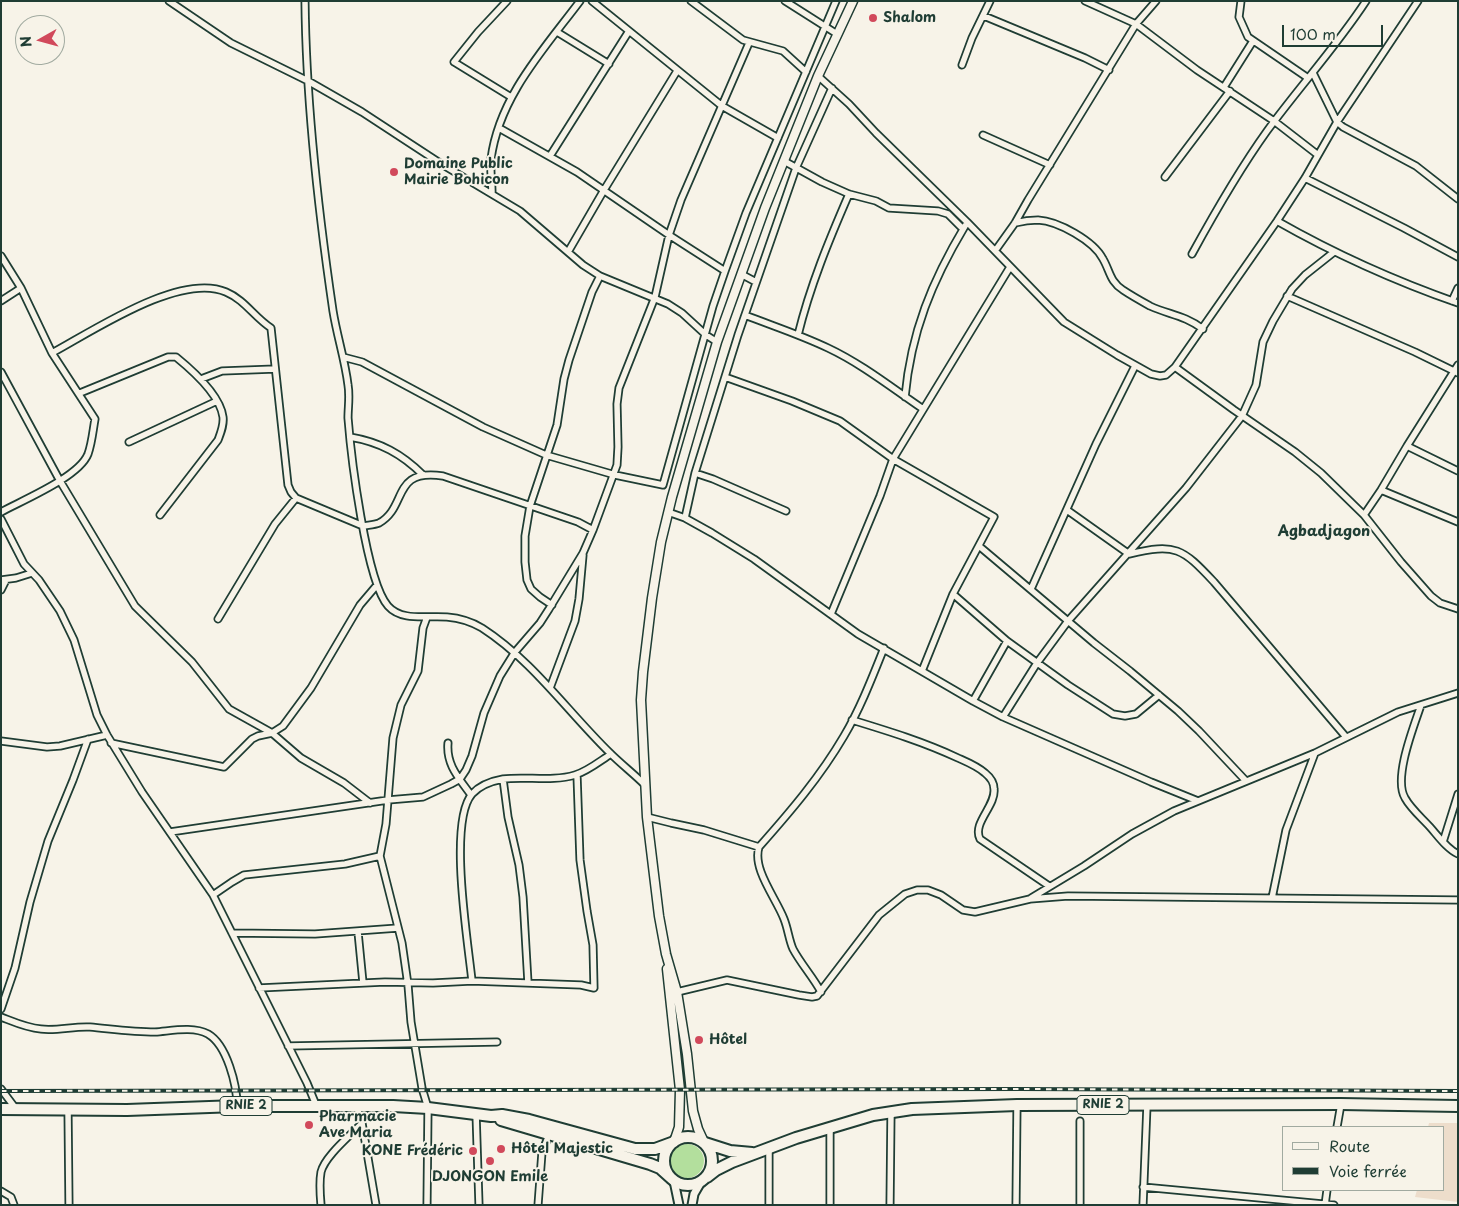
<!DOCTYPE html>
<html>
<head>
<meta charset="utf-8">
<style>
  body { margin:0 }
  #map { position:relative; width:1459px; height:1206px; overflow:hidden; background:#f7f3e8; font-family:"Playpen Sans",sans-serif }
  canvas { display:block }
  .frame { position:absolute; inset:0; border:2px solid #1f3d34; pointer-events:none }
  .legend { position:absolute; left:1282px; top:1126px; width:162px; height:65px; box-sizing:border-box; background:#f7f3e8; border:1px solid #a1aaa0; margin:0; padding:6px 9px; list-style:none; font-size:15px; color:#1f3d34 }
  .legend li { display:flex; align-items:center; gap:10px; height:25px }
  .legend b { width:25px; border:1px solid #a1aaa0 }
  .north { position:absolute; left:15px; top:15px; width:50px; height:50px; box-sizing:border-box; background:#f7f3e8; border:1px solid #a1aaa0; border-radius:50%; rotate:263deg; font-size:14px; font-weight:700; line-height:20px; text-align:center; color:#1f3d34 }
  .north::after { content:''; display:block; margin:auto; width:18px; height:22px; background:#d1495b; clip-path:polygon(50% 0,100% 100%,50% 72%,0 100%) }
  .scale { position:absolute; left:1282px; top:25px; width:101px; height:22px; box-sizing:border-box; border:2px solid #1f3d34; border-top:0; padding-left:6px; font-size:15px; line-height:18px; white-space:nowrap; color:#1f3d34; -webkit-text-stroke:4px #f7f3e8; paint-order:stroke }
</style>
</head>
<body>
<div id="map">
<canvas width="1459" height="1206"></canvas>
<div class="frame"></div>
<ul class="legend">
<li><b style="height:6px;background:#f7f3e8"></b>Route</li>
<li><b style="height:6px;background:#1f3d34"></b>Voie ferrée</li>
</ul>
<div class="north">N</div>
<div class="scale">100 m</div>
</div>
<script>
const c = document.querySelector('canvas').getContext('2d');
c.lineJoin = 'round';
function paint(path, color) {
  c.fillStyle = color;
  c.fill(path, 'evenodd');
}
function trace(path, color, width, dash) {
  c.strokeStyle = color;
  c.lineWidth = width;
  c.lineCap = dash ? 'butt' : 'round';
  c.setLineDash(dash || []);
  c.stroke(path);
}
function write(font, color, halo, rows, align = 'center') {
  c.font = font + ' "Playpen Sans",sans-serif';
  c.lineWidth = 4;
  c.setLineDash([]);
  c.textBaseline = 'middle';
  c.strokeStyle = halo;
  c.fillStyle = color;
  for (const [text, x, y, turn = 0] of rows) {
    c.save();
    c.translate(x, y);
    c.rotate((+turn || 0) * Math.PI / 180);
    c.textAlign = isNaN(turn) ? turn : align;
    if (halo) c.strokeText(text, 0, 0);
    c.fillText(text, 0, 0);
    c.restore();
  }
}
const built = new Path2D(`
  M1429 1123H1458V1202L1415 1197 1417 1190H1443V1127H1428Z`);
const green = new Path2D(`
  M670 1161a17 17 0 1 1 34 0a17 17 0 1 1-34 0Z`);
const minor = new Path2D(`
  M169 1 231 43 308 81 362 112 443 165 520 211 583 265 600 276 668 304 682 313 706 335 717 342
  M305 1C306 105 318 209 333 311 337 336 345 360 348 385 350 396 348 407 348 418 351 456 366 581 388 606 402 622 428 615 447 617 459 618 472 622 482 628 533 661 567 711 610 753 621 764 634 774 645 785
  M507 1 478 32 454 62 511 97
  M592 1 722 106 778 138
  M691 1 743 40 783 51 806 72
  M785 1 837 34
  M1085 1 1136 24 1197 70 1274 121 1318 155
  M1241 1 1239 17 1248 37 1308 78
  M984 16 1085 58 1109 70
  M557 32 609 64
  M962 65 972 38 990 1
  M1313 73 1337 122 1343 127 1416 166 1458 199
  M818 76 849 104 876 133 967 222 1064 322 1117 355 1151 374 1160 376 1166 375 1175 367 1277 221 1305 178 1337 122 1418 1
  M1224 87 1253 41
  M832 88 796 168 738 335 695 473 685 518 712 533 754 559 858 634 973 701 1003 717 1151 782 1198 801
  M499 128 577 172 669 235 725 271
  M983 135 1050 165
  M550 156 629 31
  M784 161 822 182 849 194 876 201 889 208 938 211 948 214 963 229
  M1165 177 1230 91
  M1305 178 1404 228 1458 257
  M492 193C492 182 490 170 491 159 499 97 544 49 580 1
  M1277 221C1335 254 1395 281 1458 303
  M1015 223C1023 221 1031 220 1038 220 1058 221 1094 241 1103 259 1110 271 1110 282 1123 290 1132 296 1141 301 1150 306 1170 315 1184 315 1203 329
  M995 251 1015 223 1028 200 1136 24 1156 1
  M568 252 604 190 677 71
  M1192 254C1215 212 1239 170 1267 131 1299 87 1336 47 1366 1
  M1 256 21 288 52 353 95 419C93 430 92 443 88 454 79 477 23 500 1 512
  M741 274 756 282
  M1287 296 1415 352 1458 373
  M1 301 21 288
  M1452 301 1458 288
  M745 315C773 326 801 335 828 348 862 364 892 388 923 409
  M798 335C810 286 829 240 849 194
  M52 353C93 331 180 272 226 292 245 300 254 317 271 328L288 485 291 492 296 498 363 526C368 525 374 525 379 523 408 507 391 468 443 476L578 522 593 530
  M343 357 362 362 483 427 546 455 615 475 663 485 713 306 725 271 746 213 836 1
  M1175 367 1234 410 1295 452 1321 473 1364 515 1401 562 1431 596 1440 603 1458 609
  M1 372 60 481 135 606 192 662 229 709 272 733 301 758 344 783 370 803
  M725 377 792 401 840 421 893 459 994 517 953 594 922 671
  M201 379 222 371 275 369
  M80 393 168 357H176C192 370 220 395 223 417 224 425 221 432 218 440L160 515
  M905 397C911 332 932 281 965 226
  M350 437C380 442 402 454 423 475
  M129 442 217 401
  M1407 446 1458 365
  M695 473 713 479 786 511
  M1381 490 1458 522
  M1067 510 1129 554C1176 543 1182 548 1214 582L1346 737
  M668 512 685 518
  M1364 515 1381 490 1407 446 1458 471
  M1 519 24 564 39 580 60 611 74 640 97 715 107 735 142 792 213 895 307 1083 316 1105
  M979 546 1094 643 1130 671 1178 711 1199 731 1246 781
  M1 580 16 578 32 573
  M1031 589 1096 444 1135 366
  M1 590 6 580
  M953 594 1007 641 1068 685 1113 714 1125 716 1136 714 1159 695
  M552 605 540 597 531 589 527 580 525 562V536L530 506 557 425 564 379 569 360 592 292 600 276
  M831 614 880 496 893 459 1010 267
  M427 617 423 628 418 671 401 705 393 738 386 824 380 856 402 943 408 985 411 1022 422 1088 428 1108 427 1205
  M218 619 275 524 296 498
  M550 688 575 621 579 599 583 555
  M973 701 1007 641
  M1421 705C1414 726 1393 778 1405 798 1411 809 1422 818 1430 827 1438 836 1447 849 1458 854
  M1003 717 1037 663 1068 621 1186 488 1242 416 1256 385 1263 342 1273 321 1292 289 1305 275 1334 252
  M852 720C888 731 924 742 958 758 967 762 977 766 985 773 990 777 994 783 994 789 996 806 972 823 980 839L1049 886
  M1 741 47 747 60 746 107 735
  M111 743 224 767 252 739 258 736 272 733 283 726 311 688 360 605 377 585
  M448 743C446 765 459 778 471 795
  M503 779 508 817 519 865 523 897 528 983
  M647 817 671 823 704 830 759 847
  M170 832 388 800 423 797 451 784 460 779 466 770 472 756 484 713 500 676 515 652 540 623 549 609 583 553 593 530 617 465 618 447 617 404 619 388 655 297 669 235 681 200 749 43
  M1443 842 1458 794
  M213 895 232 882 244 875 345 864 380 856
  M1031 898 1084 866 1132 834 1174 811 1315 753 1398 712 1458 693
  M1272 898 1286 830 1315 753
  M358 932 363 983
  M232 933 315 934 398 928
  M472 981C468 942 448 822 472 794 480 785 492 781 503 779 526 776 552 782 575 775 588 771 600 761 611 754
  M259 988 385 982 433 983 472 981 581 985 594 988 593 945 587 911 580 860 577 775
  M677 992 727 980 799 995 812 997 817 996 879 915 905 894 917 890H928L941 895 963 910 975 912 1030 899 1068 896 1458 900
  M821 992C813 977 801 964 793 949 789 940 788 929 784 919 776 898 752 869 759 847 790 812 820 777 844 736 860 709 872 678 884 648
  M1 1009 15 968 30 902 48 841 73 780 88 739
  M1 1017C14 1022 27 1028 41 1029 57 1031 74 1026 90 1027 112 1029 133 1032 155 1032 171 1031 193 1026 208 1034 227 1045 237 1085 237 1106
  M288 1046 497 1042
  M1 1089 16 1109
  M356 1105 362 1123 376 1205
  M68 1110 69 1205
  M476 1113 479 1205
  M1337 1127 1341 1104
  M1143 1187 1334 1205
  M1 1191 11 1197 14 1205
  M321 1205C320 1194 319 1183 321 1172 325 1156 350 1136 362 1123
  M538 1205 542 1152 549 1135
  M769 1205V1148
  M830 1205V1128
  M890 1205 891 1112
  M1016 1205 1017 1105
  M1080 1205V1121
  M1143 1205 1147 1105
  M1325 1205 1327 1190`);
const tertiary = new Path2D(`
  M674 1181 679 1205
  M692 1205 694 1194 701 1182`);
const secondary = new Path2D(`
  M667 969 680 1090 679 1127 674 1142
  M704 1142 698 1129 693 1111 687 1054 677 992 666 954 659 916 647 817 641 700 643 672 652 598 661 542 672 497 717 342 765 208 818 76 853 1`);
const trunk = new Path2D(`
  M1 1109 127 1110 237 1106H393L428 1108 491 1116 502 1115 529 1120 635 1149H655L674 1142
  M501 1120 650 1164 660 1168 670 1177
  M664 1161a24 24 0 1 1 48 0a24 24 0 1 1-48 0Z
  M705 1143 730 1151 752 1153
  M707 1177 716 1170 732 1162 796 1138 873 1115 912 1109 1017 1105 1341 1104 1458 1106`);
const rail = new Path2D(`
  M1 1091 1018 1089 1458 1091`);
const markers = [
  [873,18,5,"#d1495b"],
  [394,172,5,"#d1495b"],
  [699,1040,5,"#d1495b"],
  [309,1125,5,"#d1495b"],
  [501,1149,5,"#d1495b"],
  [473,1151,5,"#d1495b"],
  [490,1161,5,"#d1495b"]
];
const shields = [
  [1103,1105,52],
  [246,1106,52]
];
const shieldNames = [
  ["RNIE 2",1103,1105],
  ["RNIE 2",246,1106]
];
const poiNames = [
  ["Shalom",883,18],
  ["Domaine Public",404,164],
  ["Mairie Bohicon",404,180],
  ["Hôtel",709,1040],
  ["Pharmacie",319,1117],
  ["Ave Maria",319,1133],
  ["Hôtel Majestic",511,1149],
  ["KONE Frédéric",463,1151,"right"],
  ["DJONGON Emile",490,1177,"center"]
];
const neighbourhoodNames = [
  ["Agbadjagon",1324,532]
];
paint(built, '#edddcb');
paint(green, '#b3df9d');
trace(minor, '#1f3d34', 9);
trace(tertiary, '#1f3d34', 11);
trace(secondary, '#1f3d34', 11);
trace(trunk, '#1f3d34', 14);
trace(minor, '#f7f3e8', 5.5);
trace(tertiary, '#f7f3e8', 7);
trace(secondary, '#f7f3e8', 8);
trace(trunk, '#f7f3e8', 10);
trace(rail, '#1f3d34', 4);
trace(rail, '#f7f3e8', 2, [5.5]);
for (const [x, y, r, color] of markers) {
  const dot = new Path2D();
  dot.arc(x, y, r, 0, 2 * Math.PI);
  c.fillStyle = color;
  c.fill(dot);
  trace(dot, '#f7f3e8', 2);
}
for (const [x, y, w] of shields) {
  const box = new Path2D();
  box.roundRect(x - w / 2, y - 9.5, w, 19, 4);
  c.fillStyle = '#f7f3e8';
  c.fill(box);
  trace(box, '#1f3d34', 1);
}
write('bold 12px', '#1f3d34', null, shieldNames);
write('bold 14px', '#1f3d34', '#f7f3e8', poiNames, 'left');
write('bold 15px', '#1f3d34', '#f7f3e8', neighbourhoodNames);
</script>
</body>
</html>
